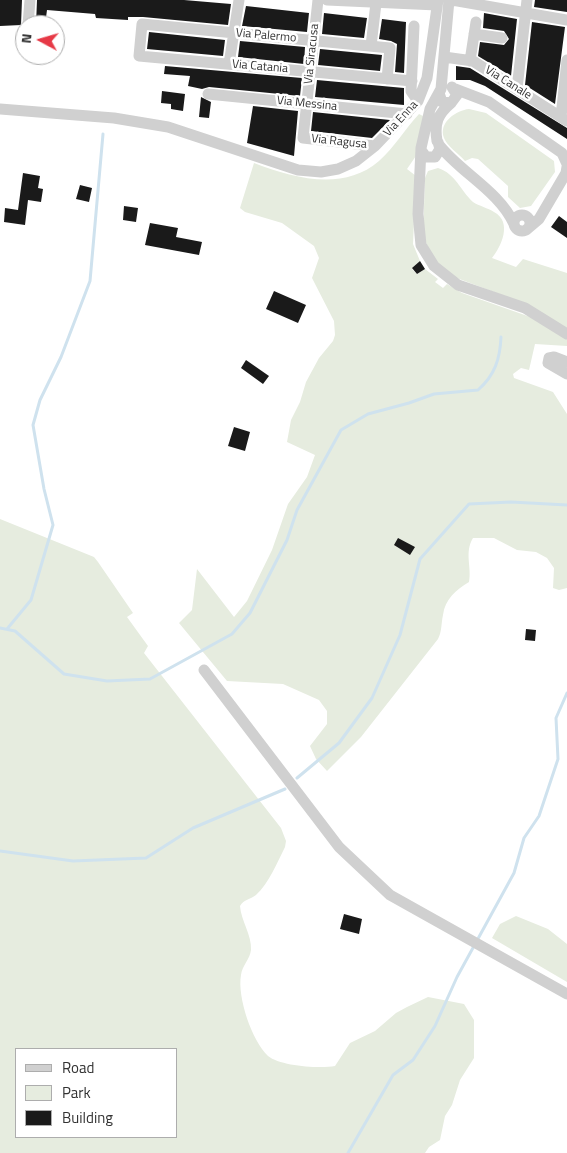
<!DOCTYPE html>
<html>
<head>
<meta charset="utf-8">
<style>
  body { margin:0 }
  #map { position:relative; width:567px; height:1153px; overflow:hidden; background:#fff; font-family:"Titillium Web",sans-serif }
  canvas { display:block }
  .legend { position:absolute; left:15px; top:1048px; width:162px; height:90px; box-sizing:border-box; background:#fff; border:1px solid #adadad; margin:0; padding:6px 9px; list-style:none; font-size:15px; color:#333 }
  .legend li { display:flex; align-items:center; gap:10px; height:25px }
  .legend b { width:25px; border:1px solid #adadad }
  .north { position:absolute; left:15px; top:15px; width:50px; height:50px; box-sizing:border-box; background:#fff; border:1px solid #adadad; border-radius:50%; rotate:276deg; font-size:14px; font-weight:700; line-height:20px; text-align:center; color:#333 }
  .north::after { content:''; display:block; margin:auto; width:18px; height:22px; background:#e63946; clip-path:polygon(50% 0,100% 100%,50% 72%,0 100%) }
</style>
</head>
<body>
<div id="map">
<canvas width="567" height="1153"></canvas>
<ul class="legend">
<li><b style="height:6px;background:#d0d0d0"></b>Road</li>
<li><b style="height:14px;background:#e6ecdf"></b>Park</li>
<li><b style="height:14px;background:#1a1a1a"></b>Building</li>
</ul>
<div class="north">N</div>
</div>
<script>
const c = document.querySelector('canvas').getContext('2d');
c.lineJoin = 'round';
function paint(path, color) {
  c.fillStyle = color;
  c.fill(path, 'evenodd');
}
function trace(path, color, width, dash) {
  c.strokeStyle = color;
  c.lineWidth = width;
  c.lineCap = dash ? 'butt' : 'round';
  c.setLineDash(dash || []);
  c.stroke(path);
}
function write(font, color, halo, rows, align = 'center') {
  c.font = font + ' "Titillium Web",sans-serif';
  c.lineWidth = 5;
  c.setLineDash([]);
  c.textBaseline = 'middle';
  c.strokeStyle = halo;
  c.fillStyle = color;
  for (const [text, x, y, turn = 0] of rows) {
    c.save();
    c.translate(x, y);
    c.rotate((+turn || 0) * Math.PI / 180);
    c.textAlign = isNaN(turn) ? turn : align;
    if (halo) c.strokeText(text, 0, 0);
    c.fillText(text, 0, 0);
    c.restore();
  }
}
const green = new Path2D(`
  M469 109 486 113 554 161 555 172 531 206 520 208 508 197V186L478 159 472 158 465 161C459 154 447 146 444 138 438 122 457 110 469 109Z
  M419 114 423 116 418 153 407 169 416 176 413 244 420 261 412 269 417 274 425 269 438 279 435 282 443 288 447 284 462 293 536 319 567 338V346L535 344 529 370 521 368 513 374 514 378 553 392 567 414V588L559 590 553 588 554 568 547 558 536 552 517 550 494 538H473C464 553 472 567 469 582 456 590 445 599 443 615 441 624 442 631 438 639L361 737 327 771 316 759 310 746 327 724V711L319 700 283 684 227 681 179 623 192 610 197 569 234 617 247 601 272 550 288 504 307 477 315 455 287 442 291 420 300 402 306 382 319 358 333 341 335 335 334 321 312 278 319 258 314 246 282 223 245 212 240 208 254 163C294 178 343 192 379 161 394 148 405 129 419 114Z
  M438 168C456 174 460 190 473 202 479 206 488 208 494 212 513 222 501 247 492 258L516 267 523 259 567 273V328L526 304 454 277 435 262 423 236 425 178 428 171Z
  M0 519 94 557 98 562 133 613 127 617 148 646 144 653 281 828 286 841 285 847C277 863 269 883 256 895 250 900 244 899 240 906 241 921 252 935 251 950 250 959 242 966 241 975 237 997 252 1041 268 1056 280 1066 320 1069 335 1066L350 1043 375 1031 396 1013 407 1007 428 997 464 1004 474 1020V1058L460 1080 452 1105 445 1116 440 1140 429 1147 425 1153H0ZM16 1049H176V1137H16Z
  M516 916 548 929 567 944V982L492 938 500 924Z`);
const stream = new Path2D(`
  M0 628 15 631 64 674 107 681 150 679 232 634 250 613 287 540 297 510 341 430 368 414 409 403 434 394 478 390C495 375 500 359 501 337
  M7 629 31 600 53 525 44 489 33 425 40 400 61 357 90 281 103 134
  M297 778 339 743 372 698 400 635 420 559 469 504 511 502 567 505
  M0 851 73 861 146 858 193 828 285 789
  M348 1153 393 1075 413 1060 435 1026 457 977 514 873 524 838 539 816 558 759 556 718 567 693`);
const building = new Path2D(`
  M0 0H22L21 25 0 26Z
  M37 0H184L231 4 228 25 143 17H128V20L96 18 95 14 47 10 45 25H36Z
  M535 0H567V12L534 7Z
  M246 6 309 13 307 32 242 26Z
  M324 13 367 18 364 38 322 34Z
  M484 13 517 19 511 76 478 56 480 42 504 45 509 39 504 31 483 28Z
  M382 19 406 22 404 73 395 72 397 44 391 41 379 39Z
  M532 22 565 27 555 104 525 85Z
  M149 32 225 40 223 56 147 49Z
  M240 41 305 47 304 64 238 57Z
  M320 49 382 55 380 71 318 65Z
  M165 66 302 78 300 96 209 87 202 89 188 86 190 76 164 74Z
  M456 66 470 68 567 128V139L485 86 470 80H456Z
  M317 80 404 88V105L315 97Z
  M162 91 185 94 183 111 171 109V104L161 103Z
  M201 97 211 102 209 118 199 117Z
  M253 106 298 111 294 156 247 143Z
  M313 112 390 120 372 138 311 131Z
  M23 173 40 176 38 188 43 189 41 202 28 200 25 225 4 222 5 208 18 210Z
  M80 185 92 188 89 202 76 199Z
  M124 206 138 208 136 222 123 220Z
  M559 216 567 222V238L551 227Z
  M150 223 178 228 176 237 202 242 199 255 145 245Z
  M420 261 425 269 417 274 412 268Z
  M274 291 306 305 298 323 266 309Z
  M246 360 269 376 263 384 241 368Z
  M234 427 250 432 245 451 228 446Z
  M398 538 415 547 410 555 394 545Z
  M526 629 536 630 535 641 525 640Z
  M344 914 362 919 359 934 340 929Z`);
const minor = new Path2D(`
  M318 0 303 138 375 146
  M327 0 437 5
  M449 0 441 89 430 109 421 148 418 214 421 245 434 266 458 285 525 308 567 334
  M452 0 567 20
  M28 25 30 0
  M414 26 411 91 418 101
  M474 34 502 38
  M371 46 376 3
  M444 57 473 61 567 121
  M470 61 476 22
  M229 64 239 0
  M387 79 390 48 142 24 139 56C230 64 321 73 412 81
  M455 89 489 102 562 153 567 164
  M517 89 527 0
  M439 93 442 102 451 103 457 95 452 87
  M208 94 407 114
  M0 109 114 118 168 127 298 170 321 172 338 169 356 161 375 146 418 101 427 78 438 0
  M561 117 567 60
  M437 141C434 123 438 114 451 103
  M439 145C461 173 499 191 514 224
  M421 150 426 157H435L440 149 438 142
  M514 223a8 8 0 1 1 16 0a8 8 0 1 1-16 0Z
  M526 230 539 219 566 173 567 167
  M567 362 554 357 549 358 548 363 567 374
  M204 670 339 847 390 895 567 994`);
const streetNames = [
  ["Via Palermo",266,36,5],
  ["Via Siracusa",312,54,-84],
  ["Via Catania",260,67,5],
  ["Via Canale",508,83,32],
  ["Via Messina",307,104,6],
  ["Via Enna",401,119,-47],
  ["Via Ragusa",339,142,6]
];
paint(green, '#e6ecdf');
trace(stream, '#cfe2ee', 3);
paint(building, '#1a1a1a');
trace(minor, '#d0d0d0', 11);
write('12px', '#333', '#fff', streetNames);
</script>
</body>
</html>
